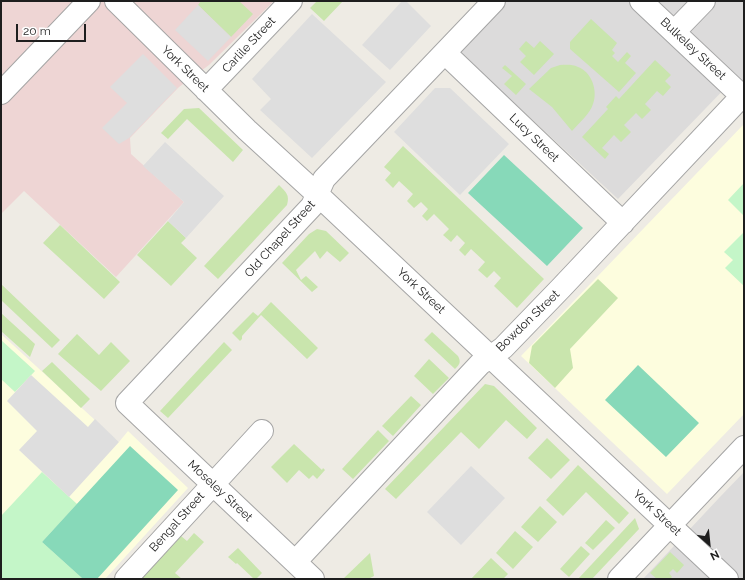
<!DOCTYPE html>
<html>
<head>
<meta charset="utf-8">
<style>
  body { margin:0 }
  #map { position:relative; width:745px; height:580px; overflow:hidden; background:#eeebe4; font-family:Raleway,sans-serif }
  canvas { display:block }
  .frame { position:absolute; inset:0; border:2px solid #1e1e1e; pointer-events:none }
  .north { position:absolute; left:689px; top:524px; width:40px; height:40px; -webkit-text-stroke:3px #fff; paint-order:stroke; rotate:153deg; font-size:11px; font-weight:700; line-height:16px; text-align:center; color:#1e1e1e }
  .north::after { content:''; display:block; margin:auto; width:14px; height:18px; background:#1e1e1e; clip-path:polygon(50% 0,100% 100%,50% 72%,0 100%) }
  .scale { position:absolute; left:16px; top:24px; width:70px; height:18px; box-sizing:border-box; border:2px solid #1e1e1e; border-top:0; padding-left:5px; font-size:12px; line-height:14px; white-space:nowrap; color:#1e1e1e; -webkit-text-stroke:3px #fff; paint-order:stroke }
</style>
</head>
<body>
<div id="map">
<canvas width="745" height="580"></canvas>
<div class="frame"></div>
<div class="north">N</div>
<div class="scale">20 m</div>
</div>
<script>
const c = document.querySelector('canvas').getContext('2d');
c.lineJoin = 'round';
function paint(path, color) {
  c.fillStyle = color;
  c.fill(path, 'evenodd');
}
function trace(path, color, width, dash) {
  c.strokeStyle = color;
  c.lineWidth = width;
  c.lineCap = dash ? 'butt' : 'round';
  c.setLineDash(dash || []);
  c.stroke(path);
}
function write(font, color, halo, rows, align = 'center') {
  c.font = font + ' Raleway,sans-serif';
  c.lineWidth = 3.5;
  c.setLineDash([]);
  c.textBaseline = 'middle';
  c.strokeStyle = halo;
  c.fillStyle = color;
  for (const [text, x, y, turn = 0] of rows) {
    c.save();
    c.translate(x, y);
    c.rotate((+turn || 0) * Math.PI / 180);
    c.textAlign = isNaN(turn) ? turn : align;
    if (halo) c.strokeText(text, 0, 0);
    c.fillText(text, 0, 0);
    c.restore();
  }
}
const residential = new Path2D(`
  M507 1H744V88L734 79 618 199 460 53Z
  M744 472V579H643L719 498Z`);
const commercial = new Path2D(`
  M1 1H274L209 65 179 87 130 138 131 154 184 202 116 277 24 191 1 214Z`);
const education = new Path2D(`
  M744 124V414L667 494 521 356Z
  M1 334 119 442 128 431 188 488 105 579H1Z`);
const grass = new Path2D(`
  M201 1H239L253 14 231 37 198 5Z
  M317 1H343L324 21 310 8Z
  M591 19 617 43 612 50 615 53 612 56 618 62 627 52 631 56 625 63 636 73 619 92 570 49V42Z
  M526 41 534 48 540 41 554 54 534 75 520 62 526 56 519 49Z
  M655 60 671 75 665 81 671 87 663 96 657 91 645 104 651 110 642 119 636 113 624 125 631 132 621 142 614 135 602 148 609 154 605 159 582 137 608 109 606 107 616 96 619 99Z
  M505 65 526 84 516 95 504 84 512 76 502 68Z
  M560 65C566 65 572 64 578 67 592 72 598 91 593 104 590 114 579 123 572 131L552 107 529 89 551 68Z
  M199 108 243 150 233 162 187 119 168 139 161 133 184 109Z
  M403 146 544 279 517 308 494 286 501 278 494 271 487 278 478 270 485 262 471 249 465 256 459 250 465 243 457 235 451 242 443 235 449 229 434 214 427 221 422 216 428 209 421 202 414 208 407 201 413 194 399 181 393 188 385 180 391 173 384 167Z
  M279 185C286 192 290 195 287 205L218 279 204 266Z
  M168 221 186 238 181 243 197 258 171 286 137 255Z
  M60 225 120 282 104 299 43 243Z
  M317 229 326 231 349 253 340 262 327 251 320 259 315 251 296 270 301 280 306 276 318 287 312 292 282 263 309 234Z
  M598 279 618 298 570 349 573 368 555 388 529 363 532 346Z
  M1 284 60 340 52 348 1 300Z
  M271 302 318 348 307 359 261 315 242 336V339L240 341 232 333 253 312 258 316Z
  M1 313 35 344 30 357 1 331Z
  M432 332 458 356C461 362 460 364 455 369L424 340Z
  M77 334 99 355 111 342 130 361 101 391 58 354Z
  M224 342 232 350 168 418 160 411Z
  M429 359 449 378 433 394 414 376Z
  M52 362 90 399 81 408 42 371Z
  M485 384 494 386 537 428 527 439 506 420 479 449 461 432 396 499 385 489Z
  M411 396 421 405 393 436 382 426Z
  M378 430 389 441 353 479 342 469Z
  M547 438 570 460 551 479 528 458Z
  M294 444 322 470 323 468 325 470 317 479 313 475 309 479 299 470 287 483 271 467Z
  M578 465 629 513 619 524 586 492 563 516 546 500Z
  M540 506 557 522 538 542 521 527Z
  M635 518 639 529 592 579H578Z
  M606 520 615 528 593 550 585 543Z
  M515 531 533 547 513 569 496 553Z
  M194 533 204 542 175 573 182 579H141L181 536 187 541Z
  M581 546 590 554 569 577 560 569Z
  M238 548 262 573 256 579H254L237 563 236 564 228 557Z
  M670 552 684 565 677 573 673 569 669 573 672 577 670 579H657L650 573Z
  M370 553 374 576 368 579H343Z
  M491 558 508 574 503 579H471Z`);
const park = new Path2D(`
  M744 183V216L728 200Z
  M744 232V286L725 268 733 260 724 252Z
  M1 340 35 371 15 392 1 379Z
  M42 472 77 504 42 542 83 579H1V516Z`);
const pitch = new Path2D(`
  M504 155 583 228 547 266 468 193Z
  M638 365 699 423 666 457 605 400Z
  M130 446 178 490 97 579H83L42 542Z`);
const parking = new Path2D(`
  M402 1H406L431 26 390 70 362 45Z
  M198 5 231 37 208 61 175 30Z
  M312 14 386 82 312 158 260 110 271 99 252 79Z
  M143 54 177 88 129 138 119 144 102 128 127 103 110 87Z
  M435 88H450L509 144 460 195 394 132Z
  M165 142 224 196 186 238 168 221 184 202 143 166Z
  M31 375 88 427 95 419 119 442 69 497 19 450 37 431 7 401Z
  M471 466 505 498 461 545 427 512Z`);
const street = new Path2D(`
  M116 1 247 130 318 195 727 579
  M641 1 744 98
  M674 32 704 1
  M445 53 623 223
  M206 90 291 1
  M1 93 89 1
  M295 562 480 364 503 348 561 288 742 96
  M126 579 262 431
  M313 579 127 403 312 206 324 179 494 1
  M619 579 744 447`);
const streetNames = [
  ["Carlile Street",249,45,-47],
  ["Bulkeley Street",693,49,43],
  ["York Street",185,69,44],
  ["Lucy Street",534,138,44],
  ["Old Chapel Street",280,239,-48],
  ["York Street",421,291,43],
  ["Bowdon Street",528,321,-44],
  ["Moseley Street",220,491,43],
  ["York Street",657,513,43],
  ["Bengal Street",177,522,-48]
];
paint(residential, '#dcdbdb');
paint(commercial, '#eed5d4');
paint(education, '#fdfdde');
paint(grass, '#c9e5ad');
paint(park, '#c4f6c8');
paint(pitch, '#87d9b9');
paint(parking, '#dedede');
trace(street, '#a5a5a5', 24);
trace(street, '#fff', 22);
write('12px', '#1e1e1e', '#fff', streetNames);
</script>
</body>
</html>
